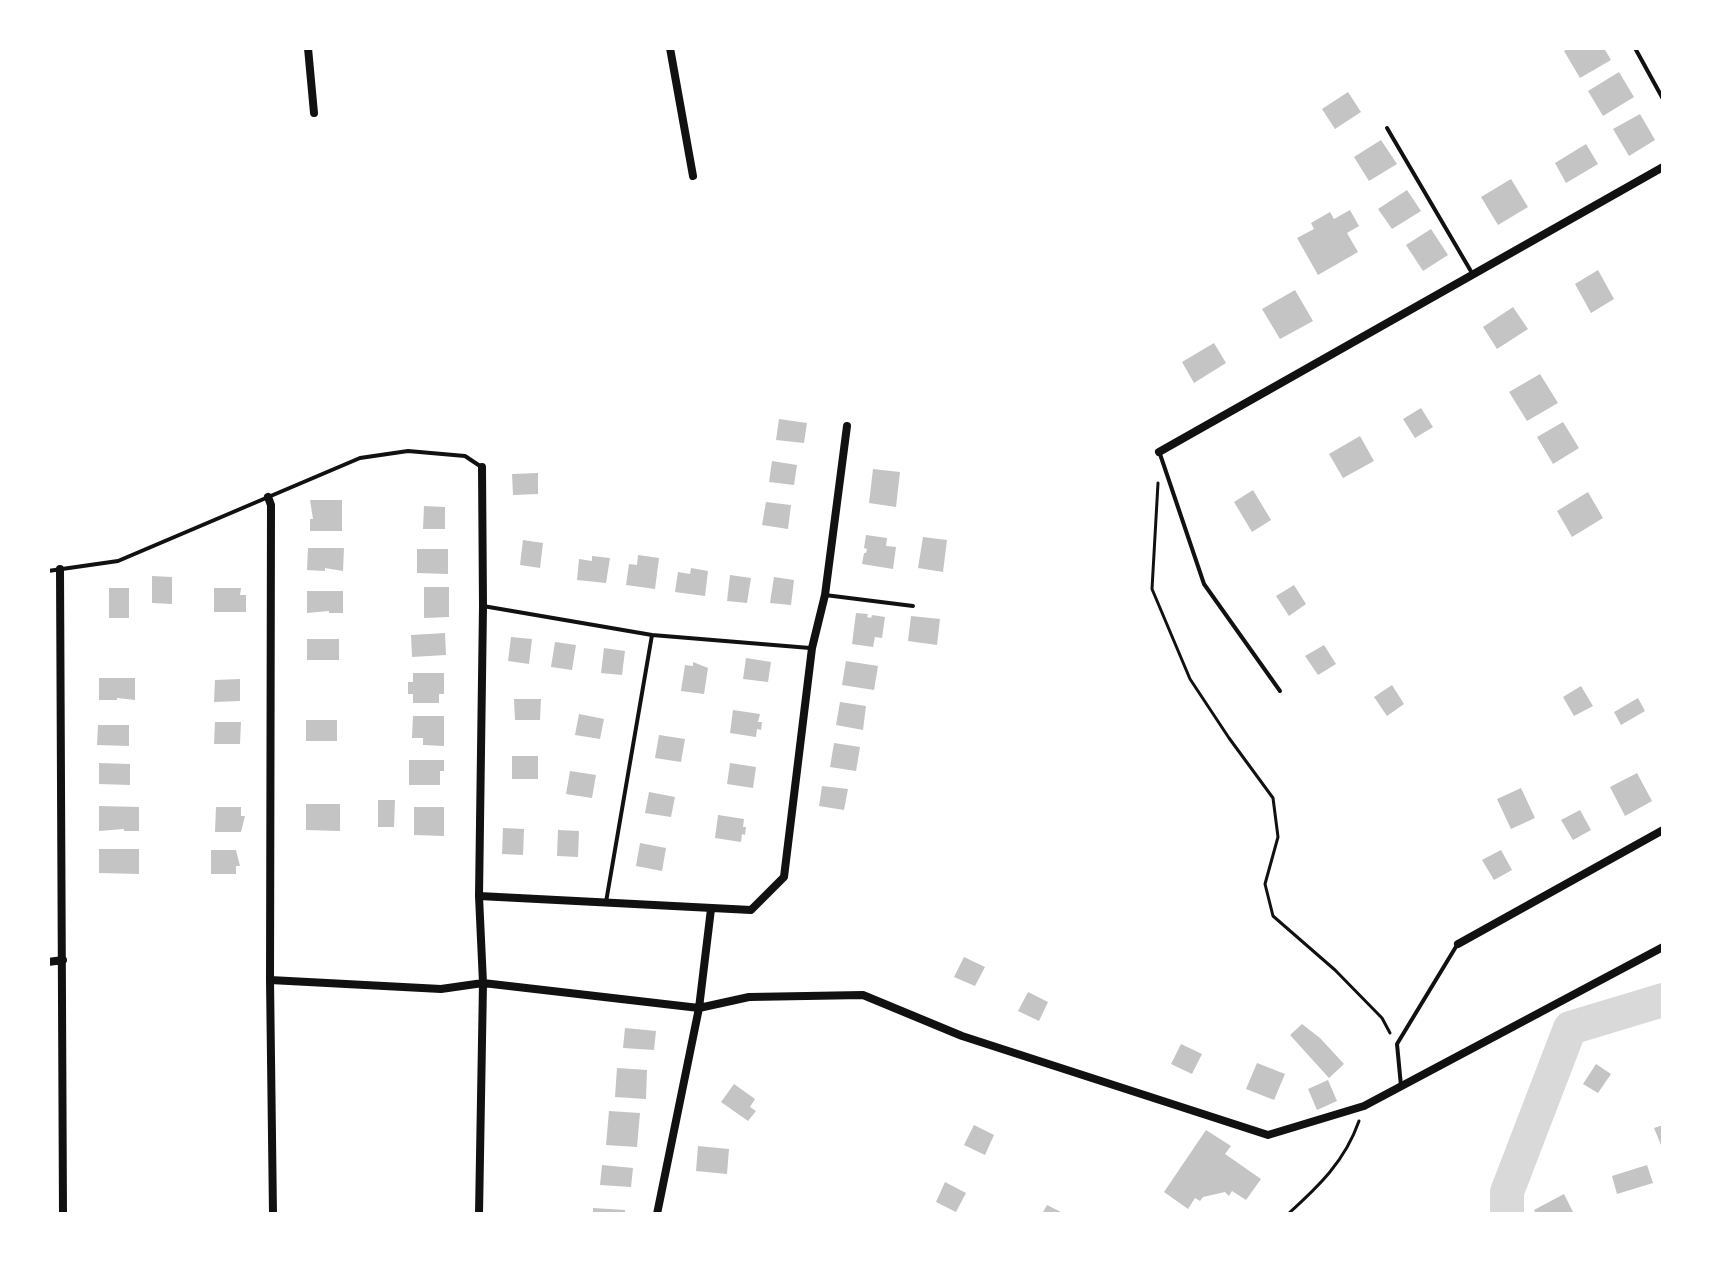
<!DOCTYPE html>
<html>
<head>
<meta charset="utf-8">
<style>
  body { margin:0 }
  #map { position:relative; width:1711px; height:1262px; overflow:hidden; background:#fff; font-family:Roboto,sans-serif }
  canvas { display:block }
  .frame { position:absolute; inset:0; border:50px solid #fff; pointer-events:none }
</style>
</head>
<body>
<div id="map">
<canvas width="1711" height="1262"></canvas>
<div class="frame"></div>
</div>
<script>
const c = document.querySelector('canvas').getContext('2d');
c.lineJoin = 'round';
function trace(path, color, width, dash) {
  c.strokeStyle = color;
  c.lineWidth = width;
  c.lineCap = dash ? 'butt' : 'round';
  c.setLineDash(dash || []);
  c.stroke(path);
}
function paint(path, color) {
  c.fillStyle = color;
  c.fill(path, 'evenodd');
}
const river = new Path2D(`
  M1507 1214V1192L1570 1028 1663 1000`);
const building = new Path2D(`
  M1570 48H1604L1611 60 1580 78 1564 51Z
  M1619 72 1634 97 1603 116 1588 91Z
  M1348 92 1361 112 1335 129 1322 109Z
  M1640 114 1655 140 1629 156 1613 129Z
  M1381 140 1397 164 1369 181 1354 157Z
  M1586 144 1598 164 1566 183 1555 163Z
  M1511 179 1528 207 1498 225 1481 197Z
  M1407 190 1421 211 1392 229 1378 209Z
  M1350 210 1359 226 1347 233 1358 252 1318 275 1297 238 1314 229 1311 223 1330 212 1334 219Z
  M1431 229 1448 255 1423 271 1406 245Z
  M1598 270 1614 299 1591 313 1575 284Z
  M1295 290 1313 321 1280 339 1262 309Z
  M1513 307 1528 329 1497 349 1483 327Z
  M1214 343 1226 363 1194 383 1182 362Z
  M1540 374 1558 403 1527 421 1509 392Z
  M1421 408 1433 427 1415 438 1403 419Z
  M779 419 807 423 804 443 776 440Z
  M1563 422 1579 448 1553 464 1537 437Z
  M1360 436 1374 461 1343 478 1329 454Z
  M772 461 797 465 794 485 769 482Z
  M873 469 900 472 896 507 869 503Z
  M538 473V494L513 495 512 474Z
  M1253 490 1271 520 1252 532 1234 502Z
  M1588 492 1603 518 1572 537 1557 511Z
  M310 500H342V531H310V519H313Z
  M766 502 791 505 788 529 762 525Z
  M424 506 445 507V529H423Z
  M866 535 887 538 886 546 896 547 893 569 862 564 864 553H866L867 549 864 548Z
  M923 537 947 540 943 572 918 568Z
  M523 540 543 543 540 568 520 565Z
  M308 548H344L343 571 325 568V571L307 570Z
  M417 549H448V574L417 573Z
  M638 555 659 558 655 589 626 585 629 564 637 565Z
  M592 556 610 558 606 583 577 580 579 559 592 561Z
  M691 568 708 571 705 596 675 592 678 572 690 574Z
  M730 575 751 578 747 603 727 601Z
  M152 576 172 577V604L152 603Z
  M774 577 794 580 791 605 770 603Z
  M1294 585 1306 604 1289 616 1276 596Z
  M424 587H449V617L424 618Z
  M109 588H129V618H109Z
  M214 588H241L240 595H246V612H214Z
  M307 591H343V613H329V611L307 613Z
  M856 613 868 614 867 617 871 618 872 615 885 617 882 638 875 637 873 647 852 644Z
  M911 616 940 619 937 645 908 641Z
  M445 633 446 655 412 657 411 635Z
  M511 637 532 639 529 664 508 661Z
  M307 639H339V660H307Z
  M555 642 576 645 572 670 551 667Z
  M1324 645 1336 664 1318 675 1305 656Z
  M604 648 625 651 622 675 601 673Z
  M746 658 771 662 768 682 743 679Z
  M846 661 878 666 874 690 842 685Z
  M693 662 708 668 704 694 681 691 685 665 693 666Z
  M413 673H444V694H439V703H413V694H408V682H413Z
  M99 678H135V700L117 698V700H99Z
  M240 679V701L214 702 215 680Z
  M1392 685 1404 704 1387 716 1374 697Z
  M1581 686 1593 706 1574 716 1563 697Z
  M1638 698 1645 711 1621 725 1614 712Z
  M514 699H541L540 720H515Z
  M840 702 866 706 863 730 836 725Z
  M733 710 760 714 758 722H762L761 730 757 729 756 737 730 733Z
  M579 714 604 719 600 739 575 735Z
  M413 716H444V746L423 745V738H412Z
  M306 720H337V741H306Z
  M215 722H241L240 744H214Z
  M98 725H129V746L97 745Z
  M659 735 685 739 681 762 655 758Z
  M834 743 860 747 856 771 830 767Z
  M512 756H538V779H512Z
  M409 760H444V771H440V785H409Z
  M99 763 130 764V785L99 784Z
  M730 763 756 767 753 788 727 784Z
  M570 771 596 775 592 798 566 794Z
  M1637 773 1652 801 1625 816 1610 787Z
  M822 786 848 789 844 810 819 806Z
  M1521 788 1535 818 1511 829 1497 799Z
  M649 792 675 797 671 817 645 813Z
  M378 800H395L394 827H378Z
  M306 804H340V831L306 830Z
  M99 806 139 807V831H124V829L99 831Z
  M216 807H241V816H245L241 832H215Z
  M414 807H444V836L414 835Z
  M1580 810 1591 830 1573 840 1561 820Z
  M718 815 744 819 743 827H746L745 835 742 834 741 842 715 838Z
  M503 828 524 829 523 855 502 854Z
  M558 830 579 831 578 857 557 856Z
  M640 843 666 848 662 871 636 866Z
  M99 849H139V874L99 873Z
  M211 850H236L240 866H236V874H211Z
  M1501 850 1512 870 1494 880 1482 860Z
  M964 957 985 967 975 986 954 977Z
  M1028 992 1048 1002 1039 1021 1018 1011Z
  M1302 1024 1320 1038 1344 1064 1329 1078 1290 1035Z
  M625 1028 656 1031 654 1050 623 1048Z
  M1181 1044 1202 1054 1192 1074 1171 1064Z
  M1257 1063 1285 1074 1274 1100 1246 1089Z
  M1596 1064 1611 1074 1598 1093 1583 1084Z
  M617 1068 647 1070 646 1099 615 1097Z
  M1328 1080 1337 1101 1317 1110 1308 1089Z
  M734 1084 755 1099 750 1107 756 1111 748 1121 721 1102Z
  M609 1111 640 1113 637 1147 606 1145Z
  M974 1125 994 1135 985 1155 964 1145Z
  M1663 1125V1150L1654 1128Z
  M1206 1130 1231 1146 1225 1154 1261 1179 1246 1200 1232 1191 1229 1196 1225 1192 1203 1197 1200 1201 1195 1198 1188 1209 1164 1192Z
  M698 1146 729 1149 727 1174 696 1171Z
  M602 1165 633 1168 631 1187 600 1185Z
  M1647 1165 1653 1183 1617 1194 1612 1176Z
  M945 1182 966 1193 956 1212 936 1202Z
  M1564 1194 1574 1214H1536L1534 1210Z
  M1047 1205 1065 1214H1042Z
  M593 1208 625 1210V1214H593Z`);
const path = new Path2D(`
  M1158 483 1152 589 1190 679 1229 738 1273 798 1278 837 1265 884 1273 916 1335 970 1382 1018 1390 1033
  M1288 1214C1319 1186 1345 1161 1359 1121`);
const service = new Path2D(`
  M1635 48 1663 99
  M1387 128 1472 273
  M1160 454 1204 584 1280 691
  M48 571 118 561 360 458 408 451 465 456 480 466
  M825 595 913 606
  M483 606 652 635 810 648
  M606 902 652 635
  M1401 1086 1397 1044 1457 945`);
const minor = new Path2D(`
  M308 48 314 113
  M670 48 693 176
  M1159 452 1663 167
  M268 497 271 505 270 980 273 1214
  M60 569 63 1214
  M479 896 751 910 784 877 812 648 825 595 847 426
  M1458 944 1663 830
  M48 962 63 960
  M270 980 441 989 483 983 699 1008 749 997 863 995 962 1036 1268 1135 1364 1106 1663 947
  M479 1214 483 983 479 896 483 606 482 467
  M657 1214 699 1008 711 909`);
trace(river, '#d9d9d9', 34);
paint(building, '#c4c4c4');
trace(path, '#111', 3);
trace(service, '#111', 4);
trace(minor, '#111', 8);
</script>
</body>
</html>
